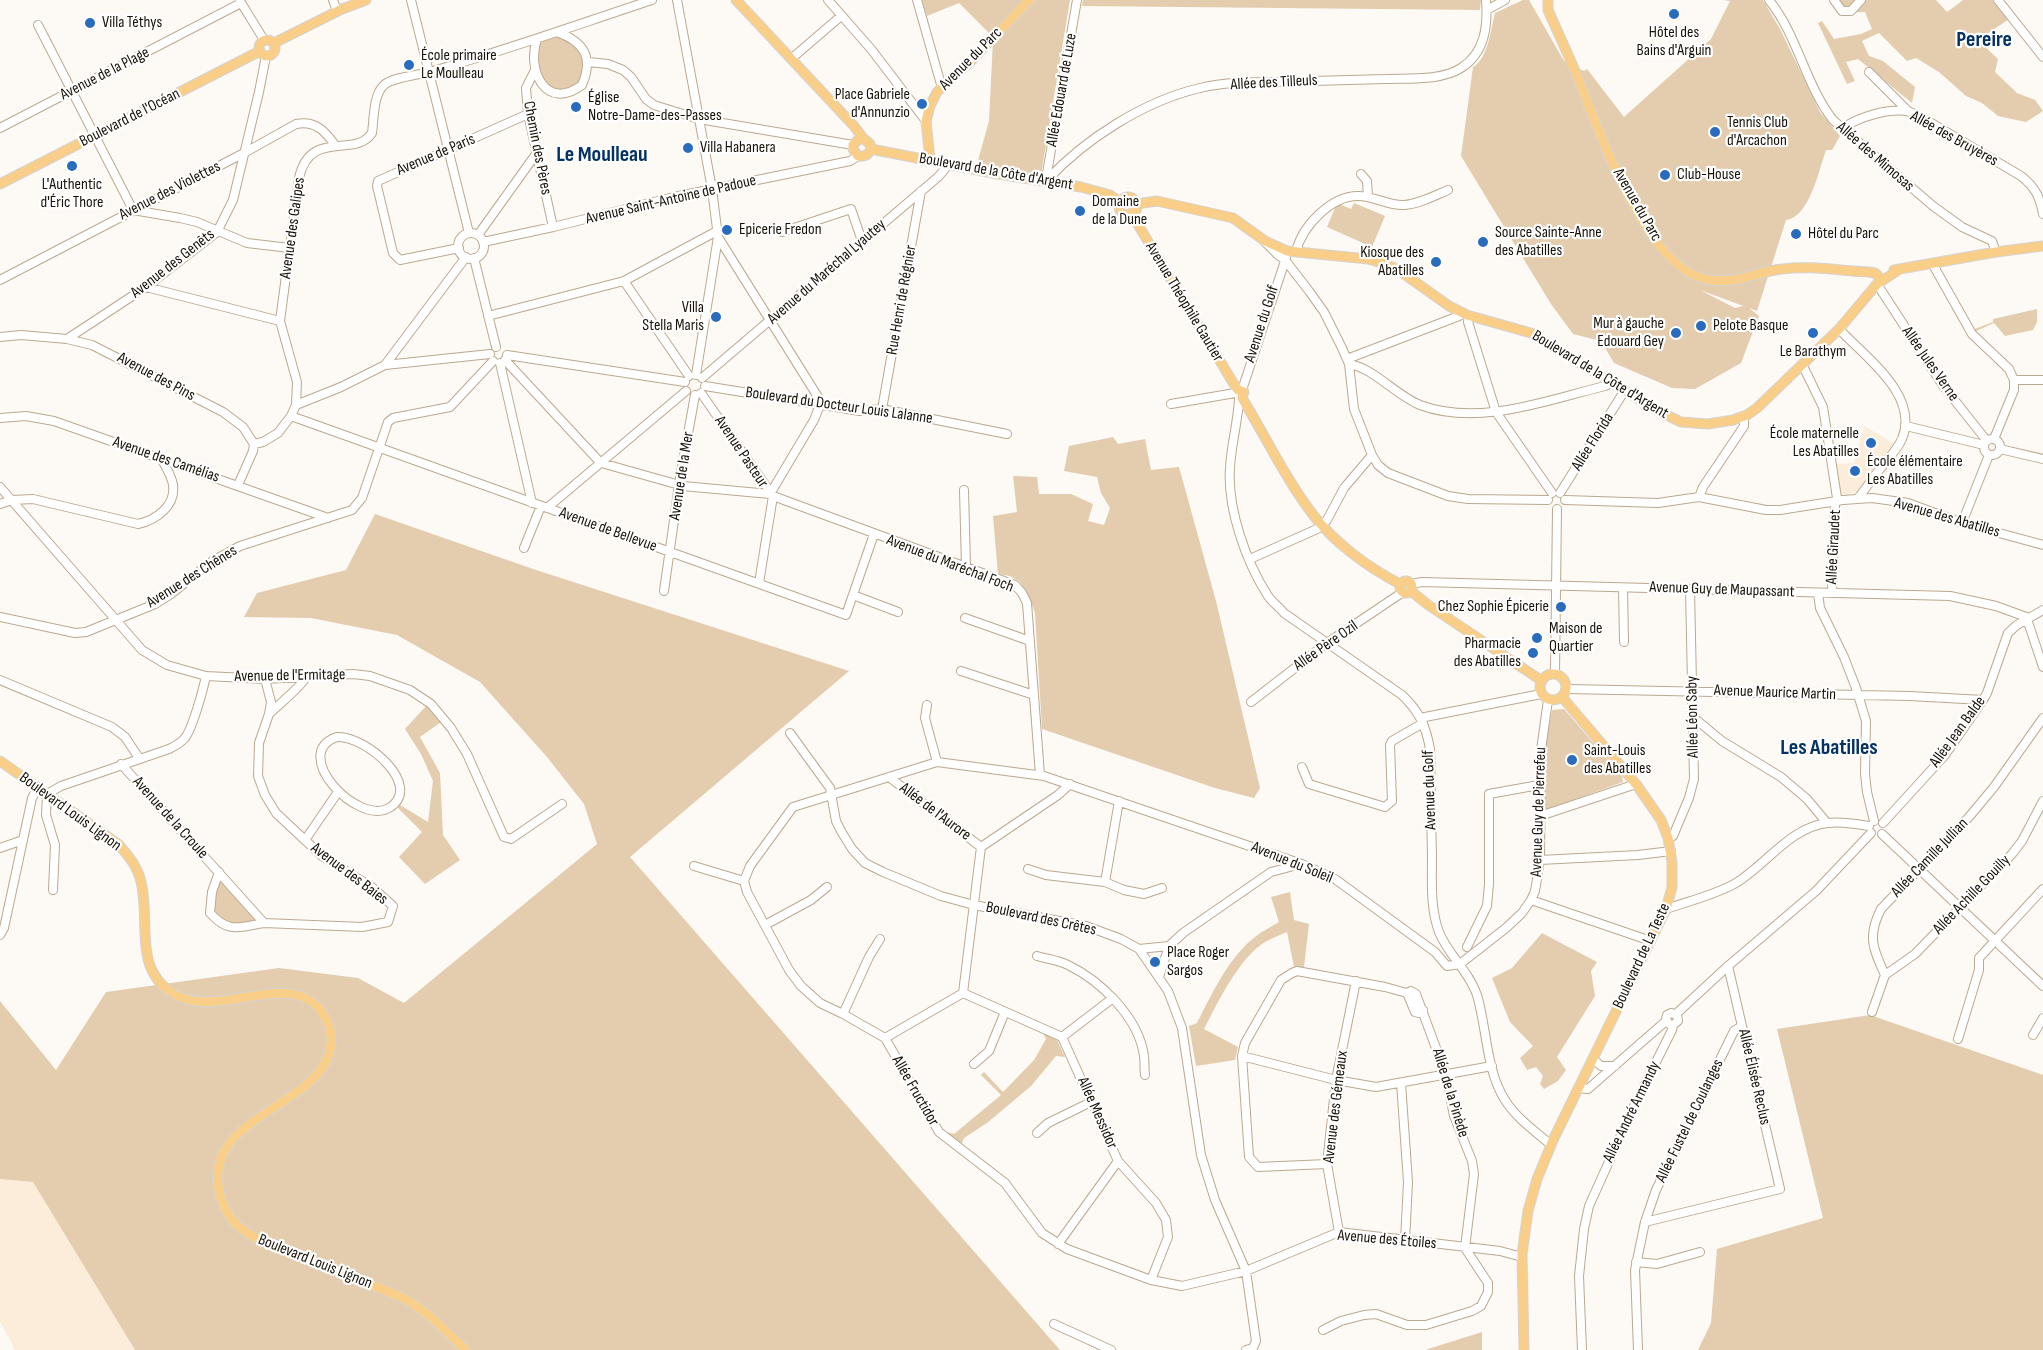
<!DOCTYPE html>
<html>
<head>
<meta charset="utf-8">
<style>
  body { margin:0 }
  canvas { display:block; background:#fdf9f4 }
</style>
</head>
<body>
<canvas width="2043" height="1350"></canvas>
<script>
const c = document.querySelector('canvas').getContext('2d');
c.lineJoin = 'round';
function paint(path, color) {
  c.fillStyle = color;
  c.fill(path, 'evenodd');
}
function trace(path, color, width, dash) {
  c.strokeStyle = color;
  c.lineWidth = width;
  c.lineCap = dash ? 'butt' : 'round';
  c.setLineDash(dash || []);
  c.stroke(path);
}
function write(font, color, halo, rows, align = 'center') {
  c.font = font + ' "Sofia Sans Condensed",sans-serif';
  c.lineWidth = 4.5;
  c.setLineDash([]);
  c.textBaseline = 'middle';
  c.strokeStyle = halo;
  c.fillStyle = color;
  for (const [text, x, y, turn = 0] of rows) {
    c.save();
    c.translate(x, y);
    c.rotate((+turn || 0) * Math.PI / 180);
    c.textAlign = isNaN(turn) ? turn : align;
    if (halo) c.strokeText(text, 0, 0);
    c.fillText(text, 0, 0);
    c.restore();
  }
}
const built = new Path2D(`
  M1864 426 1895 444 1857 492 1844 495 1840 493 1836 464 1854 463Z
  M0 1179 33 1182 135 1350H15L0 1321Z`);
const green = new Path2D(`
  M922 0H1026L990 34 959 3 927 16Z
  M1035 0H1070L1041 175 977 164 989 121 993 40Z
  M1083 0H1481L1480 10 1082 6Z
  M1523 0H1529L1564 61 1584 71 1587 69 1624 117 1711 39 1730 1 1723 0H1763L1780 29 1820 112 1840 136 1832 150H1826C1819 170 1809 218 1786 220L1757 311 1700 290 1735 308 1743 306 1749 308 1759 316 1741 363 1695 389 1672 388 1614 363 1601 341 1573 334 1551 304 1461 156 1473 67C1488 59 1491 29 1495 13Z
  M1830 0H1936L1947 12 1963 0H1993L2009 19 1978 40 1998 59 1995 72 2017 93 2035 100 2043 111 2026 122 1998 116 1982 103 1966 96 1939 72 1916 58 1907 61 1879 33 1862 41 1869 56 1883 61 1915 87 1912 103 1858 59 1846 62 1855 81 1847 84 1818 23 1822 21 1834 39 1861 34 1872 29 1865 12 1839 13Z
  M556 34C566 39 584 49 585 62 586 68 582 76 580 82 575 85 569 90 563 91 560 92 557 90 554 89 535 82 535 56 540 40Z
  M1337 203 1351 209 1354 203 1385 216 1372 247 1327 227Z
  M2037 309V322L2033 330 2005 336 1994 323 1974 332 1972 330 1993 322V319Z
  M1113 437 1118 444 1145 439 1151 470 1179 467 1216 601 1260 788 1254 798 1215 788 1042 729 1035 613 1028 594 1019 581 1010 576 998 574 993 516 1017 512 1013 476 1037 477 1039 494H1071L1093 504 1088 521 1104 525 1110 508 1101 493 1097 477 1064 471 1069 446Z
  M375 514 533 569 849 671 630 857 1060 1350H135L33 1182 0 1179V1001L56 1070 106 992 279 968 358 978 404 1003 597 844 584 804 547 757 480 682 397 635 311 618 244 617 257 593 346 570Z
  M426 706 441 722 420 737 440 773 443 835 460 860 425 884 399 857 422 832 397 807 400 805 428 822 433 781 421 754 405 729Z
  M1564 709 1622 776 1623 782 1545 810 1546 744 1552 710Z
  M219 873 264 923 230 928 211 913Z
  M1290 892 1294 920 1309 924 1304 967H1294L1287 932C1280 935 1272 938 1265 942 1239 958 1218 1002 1204 1029L1238 1047 1235 1060 1196 1066 1189 1026 1197 1023C1212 994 1228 958 1255 937 1262 931 1271 927 1279 922L1271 897Z
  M1542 933 1597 962 1591 971 1595 996 1557 1057 1566 1070 1558 1081 1544 1089 1540 1084 1543 1076 1536 1067 1527 1070 1520 1058 1533 1046 1510 1022 1492 978 1512 968Z
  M1870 1015 2043 1075V1350H1698L1711 1323 1717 1249 1823 1218 1777 1029Z
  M1043 1033 1057 1040 1065 1057 1056 1056 1031 1086 987 1123 964 1138 961 1145 946 1132 954 1134 1001 1095 981 1075 984 1072 1003 1092 1034 1060 1046 1039Z
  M1482 1332V1350H1425Z`);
const minor = new Path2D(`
  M333 0 337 11
  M411 0 469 233
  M677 0 712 189 718 237 696 375
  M828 0 871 49 926 121
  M917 0 942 88
  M1769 0C1798 36 1805 84 1833 120L1933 206 1962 227 1992 241 1996 252
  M1834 0 1842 11H1851L1861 0
  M1998 0 2043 57
  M240 1 264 40
  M1487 10 1505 0
  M38 25 133 210 180 218 197 222 247 243 290 248
  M537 39C526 70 546 112 582 85 594 57 584 42 557 32
  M791 59 841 16
  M588 62 608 64 623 70 631 77 646 99 654 105 699 119 853 145
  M535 70 526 88 528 114 553 227
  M1869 72 1908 111
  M0 128 241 3
  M1842 129C1857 117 1891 107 1910 112 1914 113 1919 116 1923 118L2021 176C2035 187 2040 197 2043 214
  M1361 174 1367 181 1368 197
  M1046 179 1077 0
  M1046 181C1085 139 1144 101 1200 88 1224 82 1251 82 1276 82 1313 81 1349 80 1385 79 1408 78 1441 81 1461 68 1485 53 1488 26 1486 0
  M782 232 851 209 862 241
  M458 246a13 13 0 1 1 26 0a13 13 0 1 1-26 0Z
  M478 235 536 154
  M718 237 823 405
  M483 242 553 227 674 197 850 161 858 156
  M1265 242 1278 255 1285 260 1309 291 1324 312 1342 348 1349 364 1354 409 1372 455 1378 465 1388 473 1448 496 1468 499 1548 500
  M459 248 400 260 393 253 377 186 378 181 528 114
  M1296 252C1302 226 1331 196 1358 196 1374 196 1389 206 1404 205 1419 204 1434 196 1448 190
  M474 258 496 347
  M1932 263 1972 334 2009 369 2014 380V390L1994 439
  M0 280 244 153 296 124C315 120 325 131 335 145
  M624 281 689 376
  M1877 284 1944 387 1987 441
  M146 287 280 321
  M488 316 624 281 717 231
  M1469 316 1468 322 1496 412 1552 493
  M1839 329C1865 357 1920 395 1902 439 1897 450 1888 459 1880 469 1872 478 1866 489 1858 498
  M0 337 21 335 67 339 92 345 223 412 243 427 254 444 253 451 238 485
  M67 339 146 287 217 232 233 200 259 92 266 56
  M507 355 685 382
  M1347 359 1459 316 1463 313
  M505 360 598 460 605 464 683 486 770 494 814 420 820 405
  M500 363 532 503
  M1349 364C1374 368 1395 395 1420 405 1479 427 1547 400 1605 386L1613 382
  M1802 364 1823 407 1837 498 1835 505 1832 593
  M385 365 466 257
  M702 378 938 177 945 169 946 163
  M2014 380H2043
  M705 386 860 411 882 409 1007 434
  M1242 390 1286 258
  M701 393 773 496 759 583
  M1239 399C1238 422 1231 445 1230 468 1227 508 1246 562 1268 596 1272 602 1279 607 1284 613L1402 695C1419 711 1426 726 1430 749 1431 784 1431 819 1432 855 1432 880 1430 908 1439 932 1448 955 1469 971 1477 995 1487 1028 1486 1071 1505 1100 1516 1118 1535 1131 1551 1145
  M1171 404 1235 393
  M296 405 341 387 385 365 490 354
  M882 409 921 191
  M291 416 846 615 874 534
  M0 418 26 416 54 421 328 518
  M1906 426 1984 445
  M1984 447a8 8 0 1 1 16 0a8 8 0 1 1-16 0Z
  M254 444 263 442 278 433 291 416 296 405 297 382 280 321 299 178C310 128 355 159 372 133 374 119 373 95 384 85 393 77 420 75 433 71 507 50 579 24 652 0
  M2000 449 2043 459
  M0 487 142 650 167 665 206 676 265 679 353 674 370 676 410 690 431 704 451 728 467 754 504 837 511 839 562 804
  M964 490 966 567
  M1560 493 1625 390
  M773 496 1015 585 1022 593 1027 603 1040 775
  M1699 497 1703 487 1744 426V416
  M1565 500 1658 503 1699 497 1766 510H1780L1843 500 1872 498 1908 503 1962 523 2043 545
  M0 504 12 500 33 499 138 524C156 520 176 506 173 485 172 476 165 466 161 458
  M547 508 686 391
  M1962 523 1989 455
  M524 548 541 506
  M1250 559 1317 529 1327 520 1344 488 1372 455
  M1411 584 1422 582 1950 596 1996 606 2029 618
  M1623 588 1624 642
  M664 591 680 478 695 395
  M1818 593 1820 608 1844 657 1856 688 1866 721 1865 774 1867 792 1874 821
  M853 595 898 612
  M0 617 75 633 86 632 155 604 171 594 211 562 240 546 352 510 362 498 388 422 393 418 450 407 493 361
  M965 618 1030 641
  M2027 619 2043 667
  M961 671 1034 695
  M1555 674 1557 509
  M0 680 112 727 125 737 139 758
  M1567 689 1910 696 1983 700
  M1251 702 1327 643 1403 592
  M927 705 925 718 937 762
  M269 714C277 706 303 685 306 677
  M1693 717 1722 741 1781 777 1807 799 1827 823
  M1420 718 1541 694
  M790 733 830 788 836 821 841 831 852 849 865 863 883 872 941 896 974 905 1086 926 1121 939 1139 949 1168 991 1182 1028 1201 1155 1215 1200 1246 1271 1256 1341 1253 1348 1246 1350
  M337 737C365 735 425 786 389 808 357 826 289 753 337 737Z
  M121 764 264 923 362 927 388 922 393 906 373 888 322 856 276 813 265 795 258 776 259 743 269 714 271 702 265 679
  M1302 767 1309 784 1385 807 1392 801 1390 745 1392 741 1423 723
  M889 777 981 847
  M1540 816 1636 784
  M1883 823 1945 755 1983 700 1987 693 2008 633 2017 625 2043 610
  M1882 834 2043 986
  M1668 838 1673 836 1689 798 1694 779 1690 589
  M305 840 338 792
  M0 848 23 840 32 798 38 787
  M1540 860 1638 855 1671 851
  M694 866 744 881
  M1028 869 1046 875 1105 882 1124 890 1144 894 1162 888
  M219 872 212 892 210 913C229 934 239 927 264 923
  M1105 882 1119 801
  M53 890 55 845 46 815 47 794 61 786 169 749C175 746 181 743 185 738 193 727 203 690 206 676
  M1531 900 1651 941
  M1666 909C1689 901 1715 895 1736 883 1767 864 1790 827 1828 823 1841 821 1856 824 1869 826
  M765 925 811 900 827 887
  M0 935 4 928 23 840
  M1467 947 1487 906 1489 884V794L1539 785
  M1139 949 1169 946 1183 933 1271 872 1301 864
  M1037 956C1047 959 1058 960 1068 965 1101 981 1139 1018 1144 1056 1145 1062 1144 1068 1145 1075
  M1885 975 1915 954 2012 854 2022 841 2043 801
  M1159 977 1169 946
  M963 993 1062 1037 1118 1161 1156 1203 1166 1220 1168 1237 1151 1280
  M1407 993 1415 1012 1419 1013 1423 1010
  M1872 1012 1885 975C1873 949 1867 936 1881 909L1969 817 1994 787 2043 718
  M843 1014 869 957 880 939
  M1676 1014 1728 966 1816 891 1871 833
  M2033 1035 2043 1018
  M1062 1037 1113 998
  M885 1038 963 993 981 847 1058 795 1070 784
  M1958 1039 1979 970V958L2043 889
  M1242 1056 1336 1080 1376 1087 1492 1066
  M1593 1059 1601 1066H1615
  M974 1064 989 1051 1005 1012
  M1401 1083 1408 1182 1405 1241
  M1578 1088 1588 1089 1666 1021
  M1037 1133 1048 1123 1091 1102
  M1645 1222 1780 1189 1728 966
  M1339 1232 1327 1164 1336 1080 1356 981
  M1058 1244 1118 1161
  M1522 1257 1500 1251 1339 1232 1246 1271 1182 1286 1151 1280 1067 1249 1042 1233 1005 1183 939 1132 885 1038 843 1014 820 1003 801 986 789 970 747 892 744 881 750 866 793 807 937 762 1044 776 1302 864 1335 879 1435 952 1447 966 1460 964 1506 928 1522 913 1531 900 1535 891 1540 860 1541 750 1548 700
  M1636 1262 1657 1264 1700 1252
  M1054 1324 1111 1350
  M1323 1330 1341 1321 1364 1315 1376 1314 1407 1325H1426L1472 1311 1481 1306 1488 1292V1283L1465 1248 1474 1174 1472 1161 1454 1116 1446 1075 1416 994 1411 991 1407 993 1385 987 1297 971 1292 973 1281 980 1245 1043 1242 1056 1249 1157 1258 1167 1327 1164
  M1582 1350 1579 1276 1584 1229 1589 1206 1635 1104 1672 1030 1673 1025 1678 1021 1677 1015 1671 1013 1667 1015 1666 1019 1669 1024 1673 1025
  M1638 1350 1635 1270 1645 1222 1656 1190 1734 1031 1742 1026`);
const major = new Path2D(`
  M736 0 854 126 863 138 870 144 871 149
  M1548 0V10C1559 35 1571 60 1581 86 1601 136 1645 263 1702 278 1733 287 1753 272 1782 269 1811 265 1841 271 1869 272L1875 273 1882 280
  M259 48a8 8 0 1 1 16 0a8 8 0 1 1-16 0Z
  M274 43 342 9 366 0
  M863 138 859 139 853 145V149L858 156C865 157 868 155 871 149
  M871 149 998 174 1081 187 1110 195 1120 202
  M930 160 926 121 930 106 937 92 971 61 1029 0
  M0 184 260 51
  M1119 206a9 9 0 1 1 18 0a9 9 0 1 1-18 0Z
  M1136 204 1157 201 1233 218 1265 241 1287 251 1368 259 1382 263 1397 269 1449 306 1467 315 1531 333 1658 411 1681 422 1708 424 1733 420 1747 415 1757 408 1839 329 1877 284 1900 269
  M1131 213 1235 386 1238 390 1244 392 1242 398
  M1894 270 1996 252 2043 246
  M1242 398C1266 437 1286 480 1314 516 1336 544 1369 568 1400 584
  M1400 587a6 6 0 1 1 12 0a6 6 0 1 1-12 0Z
  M1411 591 1427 604 1542 681
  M1540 687a13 13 0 1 1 26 0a13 13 0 1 1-26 0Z
  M0 761 118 844C128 855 138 867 141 882 151 921 132 969 174 994 219 1021 291 965 323 1014 329 1023 332 1034 331 1044 325 1108 198 1114 220 1195 225 1215 238 1229 256 1238L406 1299 431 1317 466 1350
  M1524 1350 1522 1254 1528 1211 1537 1179 1554 1138 1666 909 1672 887V862L1668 838 1661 820 1636 784 1562 697`);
const markers = [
  [1674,14,6,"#296cbd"],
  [90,23,6,"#296cbd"],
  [409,65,6,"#296cbd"],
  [922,104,6,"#296cbd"],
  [576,107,6,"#296cbd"],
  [1715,132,6,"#296cbd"],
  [688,148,6,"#296cbd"],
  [72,166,6,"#296cbd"],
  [1665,175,6,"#296cbd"],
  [1080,211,6,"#296cbd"],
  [727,230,6,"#296cbd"],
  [1796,234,6,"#296cbd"],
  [1483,242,6,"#296cbd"],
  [1436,262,6,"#296cbd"],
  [716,317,6,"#296cbd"],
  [1701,326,6,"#296cbd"],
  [1676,333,6,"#296cbd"],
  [1813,333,6,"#296cbd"],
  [1871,443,6,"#296cbd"],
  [1855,471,6,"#296cbd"],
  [1561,607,6,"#296cbd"],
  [1537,638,6,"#296cbd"],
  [1533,653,6,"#296cbd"],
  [1572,760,6,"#296cbd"],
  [1155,962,6,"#296cbd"]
];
const poiNames = [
  ["Villa Téthys",102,23],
  ["Hôtel des",1674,33,"center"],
  ["Bains d'Arguin",1674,51,"center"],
  ["École primaire",421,56],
  ["Le Moulleau",421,74],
  ["Place Gabriele",910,95,"right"],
  ["d'Annunzio",910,113,"right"],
  ["Église",588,98],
  ["Notre-Dame-des-Passes",588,116],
  ["Tennis Club",1727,123],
  ["d'Arcachon",1727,141],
  ["Villa Habanera",700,148],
  ["Club-House",1677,175],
  ["L'Authentic",72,185,"center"],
  ["d'Éric Thore",72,203,"center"],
  ["Domaine",1092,202],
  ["de la Dune",1092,220],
  ["Epicerie Fredon",739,230],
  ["Source Sainte-Anne",1495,233],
  ["des Abatilles",1495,251],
  ["Hôtel du Parc",1808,234],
  ["Kiosque des",1424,253,"right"],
  ["Abatilles",1424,271,"right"],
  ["Villa",704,308,"right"],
  ["Stella Maris",704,326,"right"],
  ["Mur à gauche",1664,324,"right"],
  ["Edouard Gey",1664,342,"right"],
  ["Pelote Basque",1713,326],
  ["Le Barathym",1813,352,"center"],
  ["École maternelle",1859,434,"right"],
  ["Les Abatilles",1859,452,"right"],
  ["École élémentaire",1867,462],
  ["Les Abatilles",1867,480],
  ["Chez Sophie Épicerie",1549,607,"right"],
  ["Maison de",1549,629],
  ["Quartier",1549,647],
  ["Pharmacie",1521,644,"right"],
  ["des Abatilles",1521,662,"right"],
  ["Saint-Louis",1584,751],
  ["des Abatilles",1584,769],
  ["Place Roger",1167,953],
  ["Sargos",1167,971]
];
const streetNames = [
  ["Avenue du Parc",971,59,-45],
  ["Avenue de la Plage",105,74,-27],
  ["Allée des Tilleuls",1274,83,-3],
  ["Allée Edouard de Luze",1062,90,-80],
  ["Boulevard de l'Océan",130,118,-27],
  ["Allée des Bruyères",1954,139,29],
  ["Chemin des Pères",537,148,79],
  ["Avenue de Paris",436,155,-23],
  ["Allée des Mimosas",1875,157,41],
  ["Boulevard de la Côte d'Argent",996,172,10],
  ["Avenue des Violettes",170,191,-27],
  ["Avenue Saint-Antoine de Padoue",671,200,-13],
  ["Avenue du Parc",1637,205,60],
  ["Avenue des Galipes",293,228,-82],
  ["Avenue des Genêts",173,264,-38],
  ["Avenue du Maréchal Lyautey",827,272,-41],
  ["Rue Henri de Régnier",902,300,-80],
  ["Avenue Théophile Gautier",1184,302,59],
  ["Avenue du Golf",1262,324,-72],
  ["Allée Jules Verne",1930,364,55],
  ["Boulevard de la Côte d'Argent",1600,375,31],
  ["Avenue des Pins",156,377,28],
  ["Boulevard du Docteur Louis Lalanne",839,406,8],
  ["Allée Florida",1593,442,-58],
  ["Avenue Pasteur",741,452,56],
  ["Avenue des Camélias",166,460,19],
  ["Avenue de la Mer",682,476,-81],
  ["Avenue des Abatilles",1947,518,16],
  ["Avenue de Bellevue",608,530,20],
  ["Allée Giraudet",1834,547,-87],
  ["Avenue du Maréchal Foch",950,564,21],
  ["Avenue des Chênes",192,577,-32],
  ["Avenue Guy de Maupassant",1722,590,2],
  ["Allée Père Ozil",1326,646,-35],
  ["Avenue de l'Ermitage",290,676,-1],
  ["Avenue Maurice Martin",1775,693,2],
  ["Allée Léon Saby",1693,717,-91],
  ["Allée Jean Balde",1958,732,-54],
  ["Avenue du Golf",1430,790,-92],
  ["Boulevard Louis Lignon",70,812,36],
  ["Allée de l'Aurore",935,812,37],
  ["Avenue Guy de Pierrefeu",1539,812,-88],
  ["Avenue de la Croule",170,818,48],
  ["Allée Camille Jullian",1930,858,-46],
  ["Avenue du Soleil",1292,863,22],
  ["Avenue des Baies",349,874,37],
  ["Allée Achille Gouilly",1972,895,-46],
  ["Boulevard des Crêtes",1041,919,12],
  ["Boulevard de La Teste",1642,956,-65],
  ["Allée Élisée Reclus",1754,1077,77],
  ["Allée Fructidor",915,1091,60],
  ["Allée de la Pinède",1450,1093,73],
  ["Avenue des Gémeaux",1336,1107,-83],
  ["Allée André Armandy",1632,1112,-64],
  ["Allée Messidor",1097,1113,66],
  ["Allée Fustel de Coulanges",1690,1121,-64],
  ["Avenue des Étoiles",1387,1240,5],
  ["Boulevard Louis Lignon",315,1262,22]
];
const districtNames = [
  ["Pereire",1984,40],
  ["Le Moulleau",602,155],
  ["Les Abatilles",1829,748]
];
paint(built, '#fcedda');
paint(green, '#e3cdae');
trace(minor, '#bba990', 10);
trace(major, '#d5d4d3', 11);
trace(minor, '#fff', 8);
trace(major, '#f8ce89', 9);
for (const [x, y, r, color] of markers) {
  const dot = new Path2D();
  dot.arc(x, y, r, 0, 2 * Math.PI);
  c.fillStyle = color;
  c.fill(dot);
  trace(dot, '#fff', 2);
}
write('16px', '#181208', '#fff', poiNames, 'left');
write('16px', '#181208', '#fff', streetNames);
write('bold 22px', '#053264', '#fff', districtNames);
</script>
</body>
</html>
